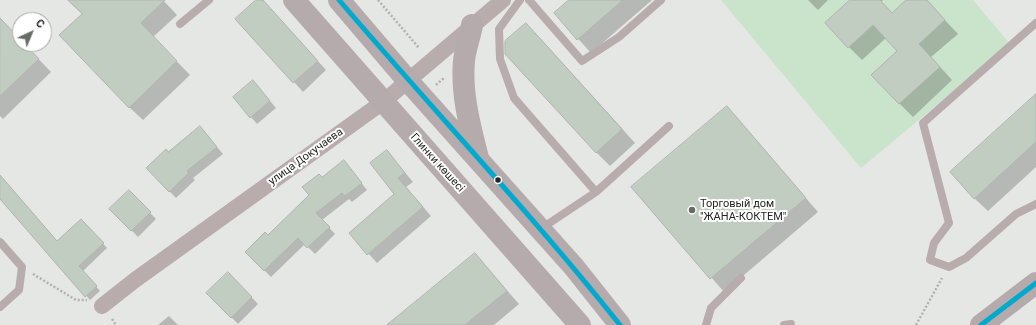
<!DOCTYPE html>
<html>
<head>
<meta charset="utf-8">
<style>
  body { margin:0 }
  #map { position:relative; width:1036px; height:325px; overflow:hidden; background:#e4e7e4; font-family:Roboto,sans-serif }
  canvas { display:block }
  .north { position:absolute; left:12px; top:12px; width:40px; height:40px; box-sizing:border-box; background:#fff; border:1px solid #a7a8a7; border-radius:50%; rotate:44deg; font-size:11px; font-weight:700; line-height:16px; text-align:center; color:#242624 }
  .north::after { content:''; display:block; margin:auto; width:14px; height:18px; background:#676a67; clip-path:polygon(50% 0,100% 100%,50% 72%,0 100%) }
</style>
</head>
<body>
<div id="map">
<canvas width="1036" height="325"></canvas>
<div class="north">С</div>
</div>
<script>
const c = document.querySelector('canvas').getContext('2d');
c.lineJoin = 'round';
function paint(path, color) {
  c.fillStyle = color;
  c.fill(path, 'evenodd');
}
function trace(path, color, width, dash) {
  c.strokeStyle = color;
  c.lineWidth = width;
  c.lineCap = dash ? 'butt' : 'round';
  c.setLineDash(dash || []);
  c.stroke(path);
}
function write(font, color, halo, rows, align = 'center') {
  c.font = font + ' Roboto,sans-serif';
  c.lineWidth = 4;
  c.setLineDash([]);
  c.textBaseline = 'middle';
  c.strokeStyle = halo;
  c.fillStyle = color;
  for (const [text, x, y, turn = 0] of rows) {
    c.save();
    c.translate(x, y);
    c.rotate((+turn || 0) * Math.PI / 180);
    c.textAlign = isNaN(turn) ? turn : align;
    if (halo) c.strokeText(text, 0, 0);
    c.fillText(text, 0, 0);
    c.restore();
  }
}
const green = new Path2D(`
  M721 0H973L1010 44 861 168Z`);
const shadow = new Path2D(`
  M70 0H163L177 15 153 37 190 75 143 120 129 107 83 14Z
  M258 0H262L269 7 326 70 303 92 294 82Z
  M570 0H652L591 53 555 13Z
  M808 0H828L818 10Z
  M851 0H883L881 2 893 14 908 0H926L958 34 931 57 952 80 913 117 899 103 898 51 886 38 862 60 849 47Z
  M0 20 20 40V44H24L51 72 3 119 0 116Z
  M539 37 635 143 610 166 596 152Z
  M259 88 276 108 257 124 251 117Z
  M1036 95V167L988 211 974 198Z
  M727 107 818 212 724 292 633 187Z
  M200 127 223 154 193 178 195 180 176 198 147 168Z
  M387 151 413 182 406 187 431 216 377 263 350 233 395 194Z
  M344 161 367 190 352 202 349 199 322 220 335 234 315 254 305 244 271 277 246 252 268 236 310 196 322 178Z
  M0 176 58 242 81 220 107 248 83 271 100 291 90 300 0 198Z
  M129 191 156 219 138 237 111 209Z
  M475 254 519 304 494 325H389Z
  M228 273 258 304 238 324 208 293Z
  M169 316 178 325H158Z`);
const building = new Path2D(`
  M68 0H165L141 23 177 61 129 108 59 35 82 14Z
  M256 0H263L318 61 293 83 235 19Z
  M569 0H623L577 40 554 13Z
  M850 0H880L892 13 906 0H927L945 20 919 44 940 67 899 104 871 75 897 51 873 25 848 48 825 23Z
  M0 18 20 39V44H25L39 59 0 96Z
  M526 23 622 129 596 153 505 54V41Z
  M253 80 270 101 250 118 233 97Z
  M1036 94V142L974 199 950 172Z
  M727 106 806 198 710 279 631 187Z
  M200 126 217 147 187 171 189 173 169 192 146 168 166 149 168 152Z
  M387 150 405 173 398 178 423 207 367 255 349 233 394 194 370 163Z
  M344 160 362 183 345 196 342 193 316 213 330 227 307 248 298 238 264 271 245 252 265 232 268 235 309 195 302 187 319 174 322 177Z
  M0 175 57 241 81 219 104 243 79 266 97 286 85 297 0 199Z
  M129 190 151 212 131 231 109 209Z
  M475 253 507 291 465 325H387Z
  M228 272 252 297 231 318 206 293Z`);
const path = new Path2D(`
  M378 0 419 48
  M436 85 444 78
  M33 274 76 300H87
  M112 319 116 325
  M916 325 942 278`);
const lane = new Path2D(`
  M520 0 499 29 500 59 514 98 596 192 542 228
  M529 0 582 61 619 37 661 0
  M1036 23 923 123 949 223 934 243 930 260 949 267 966 258 1016 214 1036 204
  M180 24 209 0
  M596 192 669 126
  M0 242 22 267 19 290 0 307
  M706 325 711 308 741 278
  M784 325 791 324`);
const street = new Path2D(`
  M102 306 135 280 383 102 503 0`);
const secondary = new Path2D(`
  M294 0 580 325
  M339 0 408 81 574 267 620 325
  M472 25C470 37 465 49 464 61 461 94 470 126 478 158
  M981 325 1036 283`);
const bus1 = new Path2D(`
  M339 0C432 109 531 213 620 325
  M981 325 1036 283`);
const markers = [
  [498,180,3.5,"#242624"],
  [692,210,4,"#676a67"]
];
const streetNames = [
  ["улица Докучаева",306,157,-36],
  ["Глинки көшесі",437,163,48]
];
const poiNames = [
  ["Торговый дом",700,204],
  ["\"ЖАНА-КОКТЕМ\"",700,217]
];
paint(green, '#cae3cb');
paint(shadow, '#0003');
paint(building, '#c0cdc0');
trace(building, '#b1b3b1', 1);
trace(path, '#b5afae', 2.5, [2, 2]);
trace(lane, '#b8acad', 8);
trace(street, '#b8acad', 16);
trace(secondary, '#b6abac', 22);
trace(bus1, '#00a9ce', 5);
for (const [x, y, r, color] of markers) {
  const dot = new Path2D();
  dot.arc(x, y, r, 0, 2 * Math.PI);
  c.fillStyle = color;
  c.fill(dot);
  trace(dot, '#fff', 1.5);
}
write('11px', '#242624', '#fff', streetNames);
write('11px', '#242624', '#fff', poiNames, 'left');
</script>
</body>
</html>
